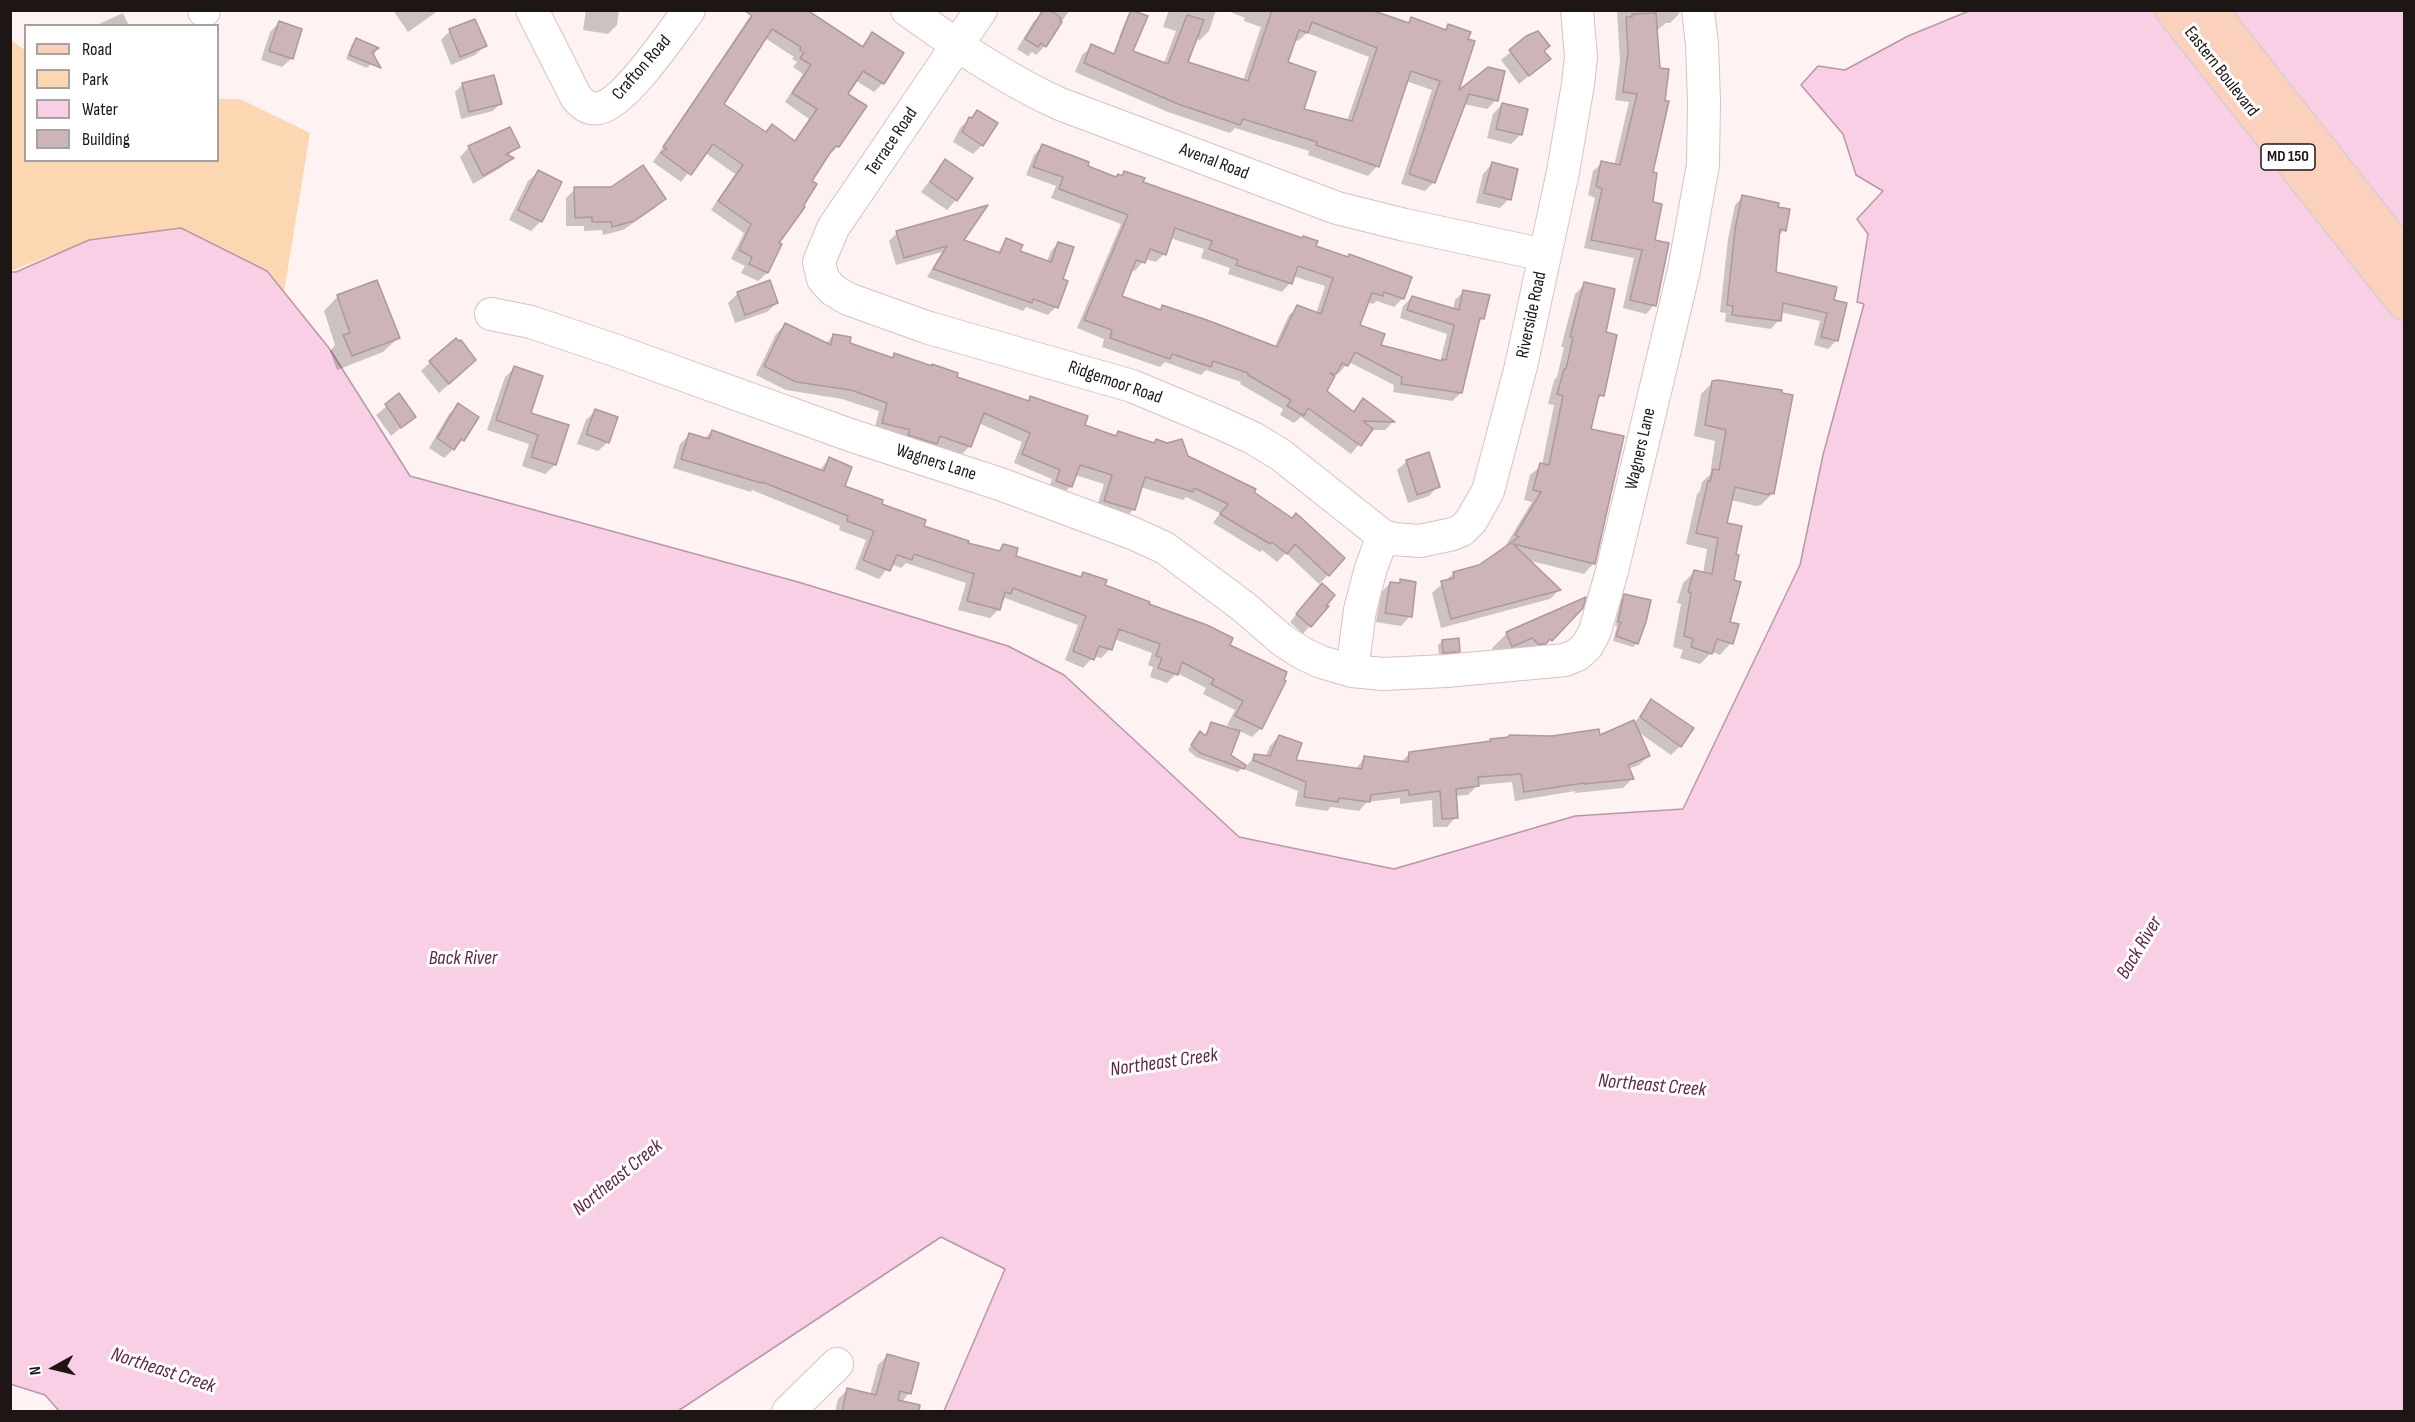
<!DOCTYPE html>
<html>
<head>
<meta charset="utf-8">
<style>
  body { margin:0 }
  #map { position:relative; width:2415px; height:1422px; overflow:hidden; background:#fef3f2; font-family:"Sofia Sans Condensed",sans-serif }
  canvas { display:block }
  .frame { position:absolute; inset:0; border:12px solid #1e1615; pointer-events:none }
  .legend { position:absolute; left:24px; top:24px; width:195px; height:138px; box-sizing:border-box; background:#fff; border:2px solid #a5a2a1; margin:0; padding:8px 10px; list-style:none; font-size:18px; color:#1e1615 }
  .legend li { display:flex; align-items:center; gap:12px; height:30px }
  .legend b { width:30px; border:2px solid #a5a2a1 }
  .north { position:absolute; left:24px; top:1338px; width:60px; height:60px; -webkit-text-stroke:4px #fff; paint-order:stroke; rotate:262deg; font-size:16px; font-weight:700; line-height:24px; text-align:center; color:#1e1615 }
  .north::after { content:''; display:block; margin:auto; width:21px; height:27px; background:#1e1615; clip-path:polygon(50% 0,100% 100%,50% 72%,0 100%) }
</style>
</head>
<body>
<div id="map">
<canvas width="2415" height="1422"></canvas>
<div class="frame"></div>
<ul class="legend">
<li><b style="height:8px;background:#fbd1bd"></b>Road</li>
<li><b style="height:16px;background:#fdd7b1"></b>Park</li>
<li><b style="height:16px;background:#f9cfe6"></b>Water</li>
<li><b style="height:16px;background:#cdb4b9"></b>Building</li>
</ul>
<div class="north">N</div>
</div>
<script>
const c = document.querySelector('canvas').getContext('2d');
c.lineJoin = 'round';
function paint(path, color) {
  c.fillStyle = color;
  c.fill(path, 'evenodd');
}
function trace(path, color, width, dash) {
  c.strokeStyle = color;
  c.lineWidth = width;
  c.lineCap = dash ? 'butt' : 'round';
  c.setLineDash(dash || []);
  c.stroke(path);
}
function write(font, color, halo, rows, align = 'center') {
  c.font = font + ' "Sofia Sans Condensed",sans-serif';
  c.lineWidth = 6;
  c.setLineDash([]);
  c.textBaseline = 'middle';
  c.strokeStyle = halo;
  c.fillStyle = color;
  for (const [text, x, y, turn = 0] of rows) {
    c.save();
    c.translate(x, y);
    c.rotate((+turn || 0) * Math.PI / 180);
    c.textAlign = isNaN(turn) ? turn : align;
    if (halo) c.strokeText(text, 0, 0);
    c.fillText(text, 0, 0);
    c.restore();
  }
}
const green = new Path2D(`
  M10 40 25 50 26 160H218V99H240L310 133 284 292 267 270 88 241 11 271Z`);
const water = new Path2D(`
  M2113 10 2404 11V1411H944L1005 1269 941 1237 678 1411H59L45 1395 10 1384V272H16L89 240 181 228 267 271 329 348 410 476 798 582 1008 646 1064 675 1239 837 1394 869 1575 816 1683 809 1800 565 1823 455 1864 304 1857 302 1868 234 1857 219 1883 191 1856 175 1843 134 1801 85 1818 66 1845 70 1908 36 1969 11Z`);
const shadow = new Path2D(`
  M393 10H439L408 32Z
  M586 10H619L617 25 608 34 583 30Z
  M754 10 861 47 872 34 883 83 874 92 855 80 846 94 838 146 829 155 827 154 810 181 777 244 780 245 767 273 758 281 741 273 745 266 731 259 744 233 711 210 735 174 704 152 681 182 653 162ZM765 38 794 57 792 59 797 62 793 67 803 74 785 102 809 119 794 141 772 126 765 132 722 104Z
  M1046 10H1072L1069 11 1045 46 1036 55 1032 52 1028 56 1017 49 1034 21Z
  M1169 10H1216L1209 31 1200 40 1196 39 1187 63 1243 81 1261 27 1244 21 1245 18 1226 10H1346L1406 24 1411 19 1444 31 1449 26 1456 95 1488 69 1496 100 1487 109 1464 104 1434 182 1425 191 1401 184 1432 90 1406 81 1377 166 1368 176 1308 155 1309 151 1235 128 1230 133 1168 112 1075 72 1082 55 1092 46 1160 74 1176 31 1163 27ZM1307 33 1369 57 1347 121 1302 110 1286 63 1294 40 1298 41Z
  M1617 10H1680L1679 14 1670 23H1666L1656 31 1651 204 1654 305 1646 314 1623 308 1634 258 1584 248 1595 198 1588 195 1593 171 1602 163 1614 166 1629 102 1615 100 1620 61Z
  M1132 11 1131 45 1119 37 1128 15Z
  M123 13 129 26H98L101 23Z
  M279 23 292 58 282 67 261 60 270 32Z
  M450 31 485 46 475 55 451 65 441 40Z
  M1530 36 1549 59 1519 84 1501 60Z
  M356 40 377 48 371 64 367 68 346 59 352 44Z
  M463 84 501 103 493 111 461 119 455 92Z
  M1502 104 1521 134 1511 144 1487 138 1493 114Z
  M977 112 982 145 973 154 953 142 960 128Z
  M518 146 507 157 511 159 502 167 473 184 460 157 469 147Z
  M1042 146 1116 178 1125 173 1141 183 1314 247 1403 298 1394 307 1377 301 1373 304 1367 302 1358 326 1379 346 1440 362 1447 334 1400 318 1403 306 1412 297 1453 310 1455 300 1464 291 1483 318 1477 324 1461 393 1452 401 1393 392 1394 385 1349 362 1338 374 1336 372 1332 376 1325 391 1352 412 1363 400 1393 422 1385 430H1371L1351 454 1301 417 1294 423 1280 415 1283 409 1240 384 1241 382 1206 370 1201 375 1165 362 1160 367 1102 347 1104 339 1077 328 1121 224 1051 198 1056 186 1026 175 1034 155ZM1170 238 1204 249 1201 258 1230 268 1228 274 1282 292 1290 283 1293 276 1325 286 1316 314 1298 307 1289 315 1274 348 1163 307 1159 311 1121 297 1131 270 1135 271 1145 259 1156 262 1164 254Z
  M945 161 956 200 947 210 921 192Z
  M1492 164 1509 199 1500 208 1476 203 1483 174Z
  M538 172 560 183 541 221 531 231 509 220 528 181Z
  M575 189 664 199 655 208 623 230 603 235 602 230 584 231V226H566V198Z
  M1743 197 1776 208 1784 230 1778 236 1774 273 1832 301 1845 304 1836 341 1828 349 1814 345 1820 321 1780 312 1779 320 1771 329 1725 322 1726 313 1720 312 1728 239 1735 205Z
  M897 233 961 241 997 253 1007 240 1018 252 1047 262 1051 251 1058 243 1061 280 1056 307 1048 315 1026 307 1023 311 927 277 942 252 896 265 889 241Z
  M1585 284 1604 333 1602 395 1596 401 1589 430 1594 563 1584 574 1527 560 1559 590 1550 599 1441 628 1432 593 1454 573 1480 567 1509 547 1506 545 1532 502 1524 500 1530 475 1542 465 1554 405 1548 404 1554 380 1557 377 1564 347H1561L1575 294Z
  M738 293 777 303 767 312 735 323 728 303Z
  M338 296 398 338 383 352 337 370 330 351 335 345 324 311Z
  M785 325 825 344 833 336 849 344 891 359 894 355 955 378 1027 402 1031 398 1083 426 1114 437 1118 433 1187 458 1252 493 1328 575 1319 584 1286 553 1277 562 1262 550 1260 552 1213 523 1220 513 1186 497 1183 500 1140 487 1133 510 1124 519 1096 509 1104 484 1075 475 1071 486 1062 495 1048 490 1052 479 1014 463 1022 442 978 423 970 446 961 455 934 446 927 452 874 431 879 411 842 399 786 390 756 375 776 334Z
  M473 359 461 374 439 393 421 371 430 362Z
  M515 368 529 413 568 426 555 465 545 474 522 466 529 444 487 430 505 377Z
  M1713 382 1773 493 1761 505 1756 506 1731 500 1725 524 1734 555 1728 623 1731 643 1720 655 1712 652 1700 664 1680 658 1683 650 1673 647 1681 604 1677 603 1683 583 1694 572 1703 574 1707 549 1686 544 1697 494 1700 491 1702 482 1710 475 1715 441 1694 436 1701 394Z
  M399 396 414 417 391 436 376 415Z
  M458 405 463 440 444 458 429 448 449 414Z
  M595 411 608 442 598 451 577 444 586 420Z
  M712 431 819 471 829 459 843 487 922 527 966 544 997 552 1003 546 1014 557 1079 578 1083 574 1103 586 1228 646 1261 728 1252 737 1227 725 1235 710 1203 694 1206 688 1177 673 1167 683 1150 677 1153 667 1148 665 1152 653 1114 639 1110 649 1101 658 1094 656 1083 668 1065 660 1078 625 1005 598 1001 602 999 609 990 618 958 610 966 583 906 563 901 568 891 564 879 579 855 569 866 540 839 530 840 526 752 490 751 492 673 468 680 444 689 435 704 439Z
  M1407 461 1438 486 1429 496 1408 503 1397 470Z
  M1401 581 1410 616 1401 626 1376 622 1381 593 1390 583 1398 584Z
  M1315 593 1323 607H1326L1303 634 1290 622Z
  M1625 596 1637 643 1633 647 1613 641 1617 626H1615L1620 600Z
  M1584 599 1581 607 1537 654 1498 660 1492 648 1506 634Z
  M1442 641 1458 651 1454 655 1439 657 1438 645Z
  M1651 701 1680 746 1671 755 1637 731 1648 756 1639 765 1628 769 1632 779 1623 788 1575 793V791L1515 801 1512 782 1478 785 1468 795 1455 796 1456 817 1447 827H1433L1432 800 1400 804V798L1367 802 1359 811 1331 807 1327 811 1295 806 1298 791 1244 769 1255 756 1265 757 1270 746 1279 736 1294 761 1355 770 1364 758 1400 763 1410 753 1489 742 1491 740 1599 737 1635 722Z
  M1211 724 1230 755 1244 766 1238 772 1196 757 1188 750 1196 738 1204 736Z
  M887 1356 909 1393 894 1412H835L838 1399 848 1389 870 1395 878 1365Z`);
const building = new Path2D(`
  M744 10H807L863 47 872 32 904 53 884 84 863 71 848 94 867 106 839 147 836 146 830 153 812 181 817 184 804 205 805 207 779 243 782 244 768 273 749 264 752 257 739 250 751 224 718 201 743 165 713 144 691 175 661 153 667 149 663 147 752 16ZM772 29 801 47 800 50 804 53 800 58 811 65 792 93 817 109 795 141 772 124 766 132 724 104Z
  M1043 10H1050L1061 18 1060 20 1062 22 1046 47 1041 43 1038 47 1025 39Z
  M1131 10 1148 16 1133 51 1168 64 1187 15 1204 20 1188 62 1248 81 1272 10H1371L1409 23 1411 17 1446 30 1448 24 1471 32 1468 39 1475 41 1459 90 1488 67 1505 71 1498 101 1469 94 1435 183 1409 174 1440 81 1411 71 1379 167 1316 145 1317 142 1243 119 1240 125 1178 104 1084 63 1091 44 1114 54ZM1312 22 1377 48 1352 121 1304 109 1316 72 1288 62 1299 30 1308 33Z
  M1656 13 1660 68 1669 69 1665 101H1669L1653 172 1657 173 1653 202 1662 204 1655 240 1669 243 1656 306 1630 300 1642 250 1591 240 1602 189 1596 186 1601 161 1620 165 1637 94 1623 92 1628 51 1626 17H1632V14Z
  M475 19 487 46 460 57 449 29Z
  M279 21 302 29 293 59 269 51Z
  M1538 31 1550 46 1544 51 1551 59 1529 76 1509 50 1526 36Z
  M356 38 379 48 372 52 381 68 349 55Z
  M494 75 502 104 469 112 462 83Z
  M1502 103 1528 109 1522 135 1496 129Z
  M977 110 998 123 983 146 962 132 969 117 972 118Z
  M510 127 520 147 506 154 514 158 483 176 468 146Z
  M1042 144 1089 162 1088 166 1116 177 1118 174 1122 176 1124 171 1145 178 1143 182 1302 238 1303 236 1318 241 1316 246 1348 257 1349 254 1412 277 1404 299 1384 292 1383 296 1372 293 1360 325 1385 334 1381 345 1442 361V359L1446 360 1454 325 1407 310 1412 296 1459 310 1463 290 1490 295 1484 319 1480 318 1462 393 1401 384 1402 377 1355 352 1348 366 1342 363 1336 374 1330 373 1335 376 1327 391 1354 412 1363 398 1395 422 1363 421 1373 429 1361 446 1308 408 1304 416 1287 406 1291 400 1248 375V373L1213 361 1211 367 1172 354 1170 359 1110 338 1112 330 1084 320 1128 215 1059 189 1063 177 1033 167ZM1175 228 1212 241 1209 249 1238 260 1236 265 1292 284 1298 266 1333 278 1321 314 1297 305 1277 347 1207 320 1162 305 1161 310 1122 296 1136 260 1145 263 1150 249 1166 255Z
  M945 159 973 178 957 201 930 182Z
  M1492 162 1518 169 1511 200 1484 193Z
  M643 165 666 199 634 221 612 227 611 222H592V217L575 218 574 187H611Z
  M538 170 562 182 542 222 518 210Z
  M1742 195 1779 203 1778 207 1790 209 1786 231 1780 229 1776 272 1837 287 1834 300 1847 303 1838 341 1821 337 1827 313 1783 303 1781 321 1732 315 1733 306 1727 305 1735 229Z
  M988 205 964 240 1000 253 1006 238 1023 245 1020 251 1051 262 1058 242 1074 247 1063 279 1068 281 1058 308 1033 299 1032 303 933 269 947 246 904 258 896 231Z
  M377 280 400 338 352 356 343 335 350 333 337 295Z
  M770 280 778 303 745 315 737 292Z
  M1584 282 1615 289 1606 332 1617 335 1604 396 1599 395 1591 429 1624 436 1595 564 1513 544 1561 590 1451 619 1441 581 1454 578 1453 572 1479 565 1519 537 1515 535 1541 492 1533 490 1540 463 1549 465 1563 396 1557 394 1564 369H1566L1573 337H1570Z
  M785 323 831 345 833 334 851 337 850 343 893 358 894 353 932 366V364L958 373 957 377 1029 401 1030 396 1088 416 1085 425 1116 436 1118 431 1154 443 1156 439 1167 443 1182 439 1188 456 1256 489 1254 492 1292 518 1296 513 1345 558 1329 576 1295 544 1287 554 1272 542 1270 544 1220 514 1228 504 1194 488 1193 492 1145 477 1135 510 1104 501 1112 475 1080 465 1072 487 1056 481 1060 470 1022 454 1030 433 984 413 971 447 940 436 937 444 908 435 910 430 882 423 887 403 851 390 796 382 764 366Z
  M456 338 459 341 461 340 476 360 449 384 429 361Z
  M514 366 543 376 531 413 569 425 556 465 531 457 538 435 496 420Z
  M1718 380 1782 390V393L1793 395 1774 494 1769 493V495L1735 487 1727 523 1742 526 1736 554 1739 555 1734 580 1741 582 1730 622 1739 624 1733 644 1717 639 1712 654 1691 647 1693 639 1684 636 1691 593 1688 592 1694 570 1712 574 1718 538 1696 533 1708 481H1710L1713 469 1719 470 1726 430 1705 425 1712 381Z
  M399 393 416 417 401 428 385 404Z
  M458 403 479 417 464 441 461 439 454 450 437 438Z
  M595 409 618 417 609 443 586 434Z
  M712 430 824 471 829 457 852 467 845 486 883 500 882 504 926 520 924 526 969 541 968 543 1000 551 1003 544 1018 548 1016 556 1081 577 1083 572 1107 580 1105 585 1150 602 1149 604 1207 625 1233 638 1230 645 1287 672 1284 680 1286 681 1262 729 1235 716 1243 701 1211 684 1214 679 1182 662 1178 675 1158 668 1162 658 1156 656 1160 644 1119 629 1112 650 1099 646 1094 660 1073 651 1086 616 1013 588 1011 594 1005 592 1000 610 967 601 974 574 914 554 912 560 897 555 890 571 863 560 874 531 847 521 848 516 762 482 761 483 681 459 689 433 709 439Z
  M1429 452 1440 487 1417 495 1406 460Z
  M1400 579 1416 582 1412 617 1385 613 1390 582 1400 583Z
  M1322 583 1335 595 1326 606H1329L1311 627 1296 614Z
  M1624 594 1651 600 1646 622 1638 644 1616 636 1621 622H1618Z
  M1586 597 1583 608 1552 641 1550 639 1546 644H1538L1532 638 1512 647 1506 632Z
  M1459 638 1460 652 1443 653 1442 640Z
  M1651 699 1694 728 1681 747 1640 717Z
  M1634 720 1650 756 1628 765 1634 779 1584 784V783L1524 792 1521 774 1478 777 1479 786 1456 789 1458 818 1442 819 1440 791 1409 795 1408 790 1371 795 1370 802 1339 798 1338 802 1304 797 1306 782 1253 760 1254 754 1270 756 1279 735 1302 743 1296 760 1362 769 1364 756 1408 762 1409 752 1491 741 1490 739 1509 737V735L1552 736 1599 729 1600 735Z
  M1211 722 1240 731 1231 755 1246 765 1244 769 1200 753 1191 745 1200 731 1206 736Z
  M887 1354 919 1363 911 1394 900 1391 898 1400 920 1405 919 1412H842L847 1388 876 1395Z`);
const minor = new Path2D(`
  M204 10V11
  M532 10 576 97C583 105 589 110 599 108 624 104 673 32 689 10
  M907 10C956 45 1005 79 1060 104L1337 208 1405 225 1545 255
  M981 10 833 228 819 262 823 279 833 290 848 299 929 328 1132 386 1218 422 1253 438 1281 455 1383 536 1394 539 1420 541 1453 534 1462 530 1471 521 1488 491 1521 366 1563 172 1578 84 1581 57 1577 10
  M491 314 531 322 614 350 850 435 1000 484 1132 533 1165 548 1244 607 1282 640 1302 653 1321 662 1352 671 1383 674 1446 671 1565 660 1577 655 1587 646 1595 631 1612 571 1684 270 1703 165 1704 101 1702 44 1698 10
  M1352 671 1360 610 1371 568 1383 536
  M788 1412 837 1364`);
const major = new Path2D(`
  M2172 10 2404 303
  M2210 10 2404 256`);
const shields = [
  [2288,157,54]
];
const shieldNames = [
  ["MD 150",2288,157]
];
const streetNames = [
  ["Crafton Road",642,68,-49],
  ["Eastern Boulevard",2221,72,52],
  ["Terrace Road",892,142,-56],
  ["Avenal Road",1214,162,21],
  ["Riverside Road",1532,315,-78],
  ["Ridgemoor Road",1115,383,19],
  ["Wagners Lane",1641,449,-77],
  ["Wagners Lane",936,463,18]
];
const waterNames = [
  ["Back River",2140,948,-59],
  ["Back River",463,959],
  ["Northeast Creek",1164,1063,-8],
  ["Northeast Creek",1652,1086,5],
  ["Northeast Creek",618,1178,-39],
  ["Northeast Creek",163,1371,18]
];
paint(green, '#fdd7b1');
paint(water, '#f9cfe6');
trace(water, '#b798a7', 1.5);
paint(shadow, '#0003');
paint(building, '#cdb4b9');
trace(building, '#af989c', 1.5);
trace(minor, '#dac1be', 34);
trace(major, '#d2d0d0', 36);
trace(minor, '#fff', 32);
trace(major, '#fbd1bd', 33);
for (const [x, y, w] of shields) {
  const box = new Path2D();
  box.roundRect(x - w / 2, y - 13, w, 26, 4.5);
  c.fillStyle = '#fff';
  c.fill(box);
  trace(box, '#1e1615', 1.5);
}
write('bold 16px', '#1e1615', null, shieldNames);
write('18px', '#1e1615', '#fff', streetNames);
write('italic 20px', '#60254a', '#fff', waterNames);
</script>
</body>
</html>
